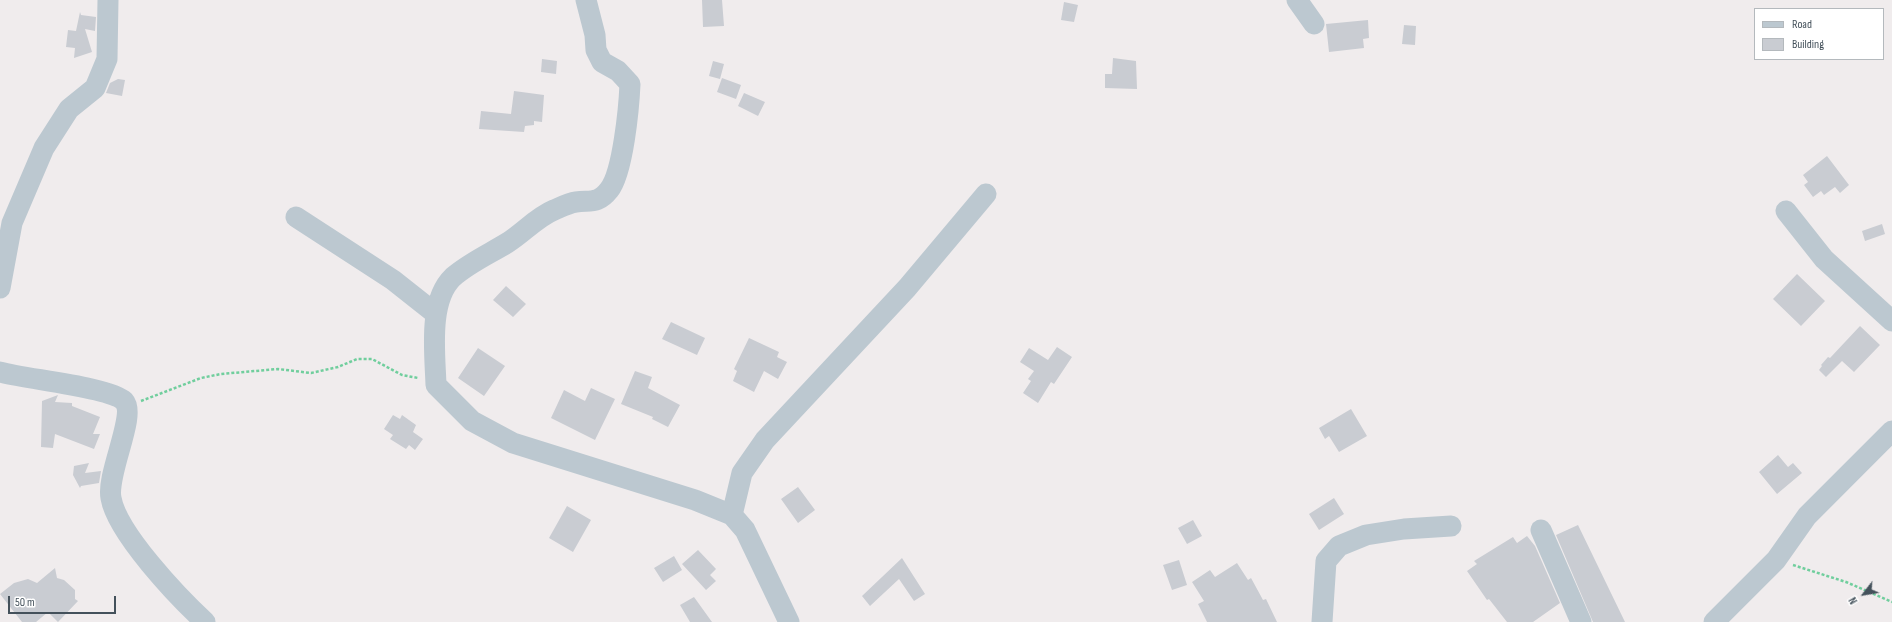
<!DOCTYPE html>
<html>
<head>
<meta charset="utf-8">
<style>
  body { margin:0 }
  #map { position:relative; width:1892px; height:622px; overflow:hidden; background:#f0eced; font-family:"Sofia Sans Condensed",sans-serif }
  canvas { display:block }
  .legend { position:absolute; left:1754px; top:8px; width:130px; height:52px; box-sizing:border-box; background:#fff; border:1px solid #b4b9bd; margin:0; padding:5px 7px; list-style:none; font-size:12px; color:#44515b }
  .legend li { display:flex; align-items:center; gap:8px; height:20px }
  .legend b { width:20px; border:1px solid #b4b9bd }
  .north { position:absolute; left:1844px; top:574px; width:40px; height:40px; -webkit-text-stroke:3px #fff; paint-order:stroke; rotate:239deg; font-size:11px; font-weight:700; line-height:16px; text-align:center; color:#44515b }
  .north::after { content:''; display:block; margin:auto; width:14px; height:18px; background:#44515b; clip-path:polygon(50% 0,100% 100%,50% 72%,0 100%) }
  .scale { position:absolute; left:8px; top:596px; width:108px; height:18px; box-sizing:border-box; border:2px solid #44515b; border-top:0; padding-left:5px; font-size:12px; line-height:14px; white-space:nowrap; color:#44515b; -webkit-text-stroke:3px #fff; paint-order:stroke }
</style>
</head>
<body>
<div id="map">
<canvas width="1892" height="622"></canvas>
<ul class="legend">
<li><b style="height:5px;background:#bcc8d0"></b>Road</li>
<li><b style="height:11px;background:#c9ccd2"></b>Building</li>
</ul>
<div class="north">N</div>
<div class="scale">50 m</div>
</div>
<script>
const c = document.querySelector('canvas').getContext('2d');
c.lineJoin = 'round';
function paint(path, color) {
  c.fillStyle = color;
  c.fill(path, 'evenodd');
}
function trace(path, color, width, dash) {
  c.strokeStyle = color;
  c.lineWidth = width;
  c.lineCap = dash ? 'butt' : 'round';
  c.setLineDash(dash || []);
  c.stroke(path);
}
const building = new Path2D(`
  M702 0H722L724 26 703 27Z
  M1064 2 1078 5 1074 22 1061 20Z
  M80 12 81 15 96 17 95 31 85 29 92 52 74 58 75 48 66 47 68 30 76 31Z
  M1368 20 1369 38 1363 39 1364 48 1329 52 1326 24Z
  M1404 25 1416 26 1415 45 1402 44Z
  M1113 58 1136 61 1137 89 1105 88V74H1112Z
  M542 59 557 61 556 74 541 72Z
  M713 61 724 64 720 79 709 76Z
  M722 78 741 85 736 99 717 92Z
  M118 79 125 80 122 96 106 93 110 83Z
  M514 91 544 95 542 122 534 121V125L525 126 524 132 479 129 481 111 511 114Z
  M744 93 765 102 758 116 738 106Z
  M1827 156 1849 185 1840 193 1835 187 1824 195 1821 191 1813 197 1804 185 1808 182 1803 175Z
  M1882 224 1885 234 1865 241 1862 231Z
  M1797 274 1825 301 1801 326 1773 299Z
  M506 286 526 304 513 317 493 300Z
  M671 322 705 338 697 355 662 339Z
  M1860 326 1880 345 1854 372 1842 361 1826 377 1819 370 1822 366 1821 365 1828 357 1830 358Z
  M749 338 779 352 777 357 787 362 778 379 764 371 754 392 733 381 737 371 734 369Z
  M1057 347 1072 357 1054 384 1051 382 1038 403 1023 393 1031 381 1028 379 1034 371 1020 362 1029 348 1048 360Z
  M478 348 505 366 484 396 458 378Z
  M635 371 652 377 648 388 680 405 668 427 652 419 653 417 621 404Z
  M591 388 615 399 595 440 551 418 564 390 585 401Z
  M58 395 55 402 72 403V406L100 417 93 434H100L94 449 55 434 53 448 41 447 42 401Z
  M1351 409 1367 436 1339 452 1329 436 1325 439 1319 428Z
  M393 415 400 419 402 415 416 425 413 432 423 439 415 450 409 445 406 449 390 439 393 435 384 429Z
  M1778 455 1788 467 1793 463 1802 473 1777 494 1759 472Z
  M89 463 85 473 101 471 99 483 81 486 80 488 73 475 74 466Z
  M798 487 815 510 798 523 781 499Z
  M1334 498 1344 514 1319 530 1309 514Z
  M567 506 591 520 573 552 549 538Z
  M1193 520 1202 536 1187 544 1178 528Z
  M1578 525 1625 622H1593L1556 535Z
  M1527 536 1535 546 1560 603 1533 622H1507L1489 599 1487 600 1467 571 1477 564 1474 561 1513 537 1517 543Z
  M698 550 716 569 710 575 716 581 706 590 682 564Z
  M674 556 682 570 663 582 654 568Z
  M902 558 925 594 914 601 899 579 870 606 862 596Z
  M1179 560 1187 585 1172 590 1163 565Z
  M1237 563 1248 580 1251 578 1263 600 1266 599 1277 622H1207L1198 604 1204 601 1192 582 1210 570 1215 577Z
  M55 568 57 578 64 580 75 590V599L78 601 58 622 48 612 36 622H22L0 594 14 583 28 579 37 583Z
  M694 597 712 622H690L680 605Z`);
const path = new Path2D(`
  M141 401 201 378 221 374 278 369 311 373 338 367 357 359H372L402 375 418 378
  M1793 565 1846 582 1892 602`);
const minor = new Path2D(`
  M586 0 595 35 596 50 602 62 618 71 630 84C629 107 623 173 609 190 598 204 591 200 576 202 569 203 561 207 554 210 537 217 523 233 507 243 489 254 469 263 453 277 428 301 435 353 436 385L472 421 513 443 695 500 732 515 745 530 789 622
  M1297 0 1314 24
  M1786 211 1824 259 1892 321
  M296 217 393 280 436 314
  M0 288 12 223 44 148 69 109 95 88 107 59 108 0
  M0 372C24 379 110 387 124 401 137 415 106 474 111 498 117 533 178 597 205 622
  M732 515 742 473 765 440 907 288 986 194
  M1541 530 1581 622
  M1322 622 1326 561 1339 546 1366 535 1404 529 1451 526
  M1714 622 1776 560 1807 516 1892 431`);
paint(building, '#c9ccd2');
trace(path, '#70ce9d', 2.5, [3, 2]);
trace(minor, '#bcc8d0', 21);
</script>
</body>
</html>
